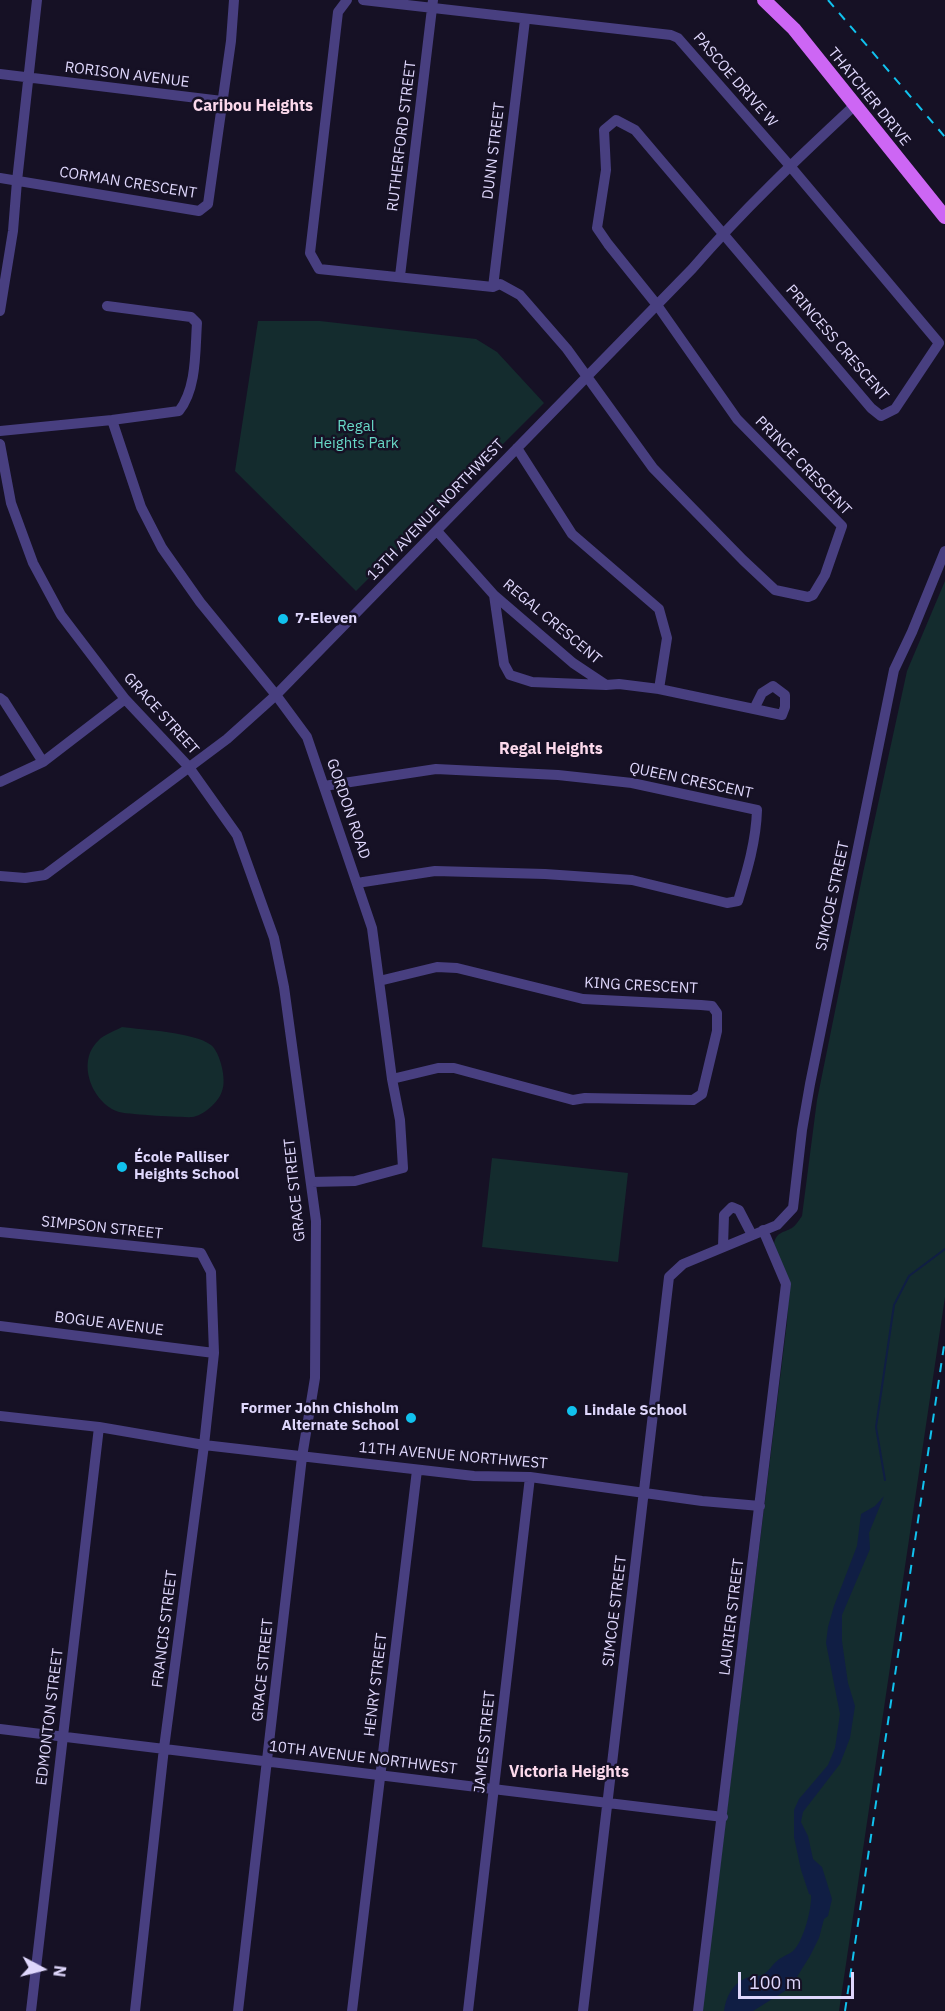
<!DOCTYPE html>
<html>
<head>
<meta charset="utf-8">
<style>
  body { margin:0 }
  #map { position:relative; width:945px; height:2011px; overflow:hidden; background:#161125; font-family:"IBM Plex Sans",sans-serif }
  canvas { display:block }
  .north { position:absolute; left:12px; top:1939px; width:60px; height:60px; -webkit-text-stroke:4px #161125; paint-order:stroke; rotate:97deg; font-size:16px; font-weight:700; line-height:24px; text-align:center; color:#dfd7fc }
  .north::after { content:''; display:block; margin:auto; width:21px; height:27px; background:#dfd7fc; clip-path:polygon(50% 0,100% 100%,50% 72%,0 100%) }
  .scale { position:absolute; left:738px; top:1972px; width:116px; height:27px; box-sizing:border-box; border:3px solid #dfd7fc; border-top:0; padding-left:8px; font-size:18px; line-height:21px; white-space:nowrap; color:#dfd7fc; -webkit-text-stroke:4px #161125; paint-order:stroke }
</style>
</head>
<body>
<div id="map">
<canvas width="945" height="2011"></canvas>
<div class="north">N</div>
<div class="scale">100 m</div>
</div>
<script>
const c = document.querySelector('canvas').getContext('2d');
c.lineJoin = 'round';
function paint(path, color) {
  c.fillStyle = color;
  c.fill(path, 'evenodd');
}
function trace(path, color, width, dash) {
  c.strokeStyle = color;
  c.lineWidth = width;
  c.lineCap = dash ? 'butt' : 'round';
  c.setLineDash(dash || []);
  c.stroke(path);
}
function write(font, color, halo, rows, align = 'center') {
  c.font = font + ' "IBM Plex Sans",sans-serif';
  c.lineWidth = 5;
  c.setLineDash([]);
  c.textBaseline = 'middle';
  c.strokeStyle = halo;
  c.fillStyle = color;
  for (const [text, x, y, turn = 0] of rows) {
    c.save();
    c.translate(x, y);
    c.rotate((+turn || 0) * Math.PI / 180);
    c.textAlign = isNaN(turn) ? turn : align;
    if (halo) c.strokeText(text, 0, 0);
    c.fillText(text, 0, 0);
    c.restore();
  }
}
const green = new Path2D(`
  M258 321H320L476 339 497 352 544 403 356 591 235 471Z
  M945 581V1297L839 2011H702L787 1322 789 1286 774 1244C776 1232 783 1233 792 1228 796 1225 799 1220 802 1216L817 1100 863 873 907 671Z
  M122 1027C143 1030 194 1032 211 1045 220 1052 227 1080 222 1091 219 1102 203 1116 192 1117 186 1118 125 1114 119 1112 92 1103 76 1062 98 1041 103 1035 115 1031 122 1027Z
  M492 1158 628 1173 618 1262 482 1247Z`);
const water = new Path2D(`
  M884 1496 869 1533 870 1549 842 1615V1641L848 1683 855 1706 850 1738 840 1764 803 1812 801 1822 808 1836 813 1859 822 1867 832 1899 828 1916 824 1919 819 1938 810 1956 795 1980 785 1991 753 2011H724C726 1997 732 1984 746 1978 751 1976 759 1977 764 1974 769 1971 772 1965 777 1961 781 1957 788 1955 793 1951 803 1942 812 1909 811 1895L809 1894 801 1870 794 1837V1810L799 1799 828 1765 835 1748 840 1714 826 1643 828 1627 834 1606 857 1546 861 1514 875 1506Z`);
const stream = new Path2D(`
  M885 1480 876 1427 894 1305 909 1276 945 1249`);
const minor = new Path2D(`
  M347 0 338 12 310 253 319 269 493 287 500 284 520 295 567 349 653 468 743 560 775 590 808 597 813 595 825 575 842 526 737 419 657 305 608 244 597 228 606 170 604 130 616 120 635 130 871 408 881 416 895 409 939 343 790 166 678 38 671 35 363 0
  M0 74 222 101
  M0 178 199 211 208 204 231 41 234 0
  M400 276 433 0
  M493 287 525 20
  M0 311 13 231 17 181 37 0
  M112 420 141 507 162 548 200 602 276 695 307 737 372 928 392 1079 400 1120 403 1168 355 1181 311 1182
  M0 431 112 420 179 411C197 388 195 351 197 323L191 317 107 306
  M0 444 11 503 33 563 61 615 125 699 188 766 237 835 274 938 284 987 316 1221 315 1378 302 1457 238 2011
  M437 531 494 595 573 663 606 685 619 684 659 689 667 638 659 609 572 534 517 448
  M494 595 504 664 510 675 532 682 606 685
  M659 689 754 709 762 693 773 686 785 695V707L782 715 754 709
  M0 698 4 701 43 762
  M0 782 43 762 125 699
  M324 786 436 769 558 775 632 783 757 810C756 842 747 871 738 901L727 903 632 880 545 874 435 871 357 883
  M0 876 25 878 45 875 227 739 276 695 692 269C742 211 798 158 855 105
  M379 981 437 967 457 968 583 999 701 1005 712 1006 717 1013V1031L702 1094 693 1100 585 1098 573 1100 454 1068H438L392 1079
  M0 1232 201 1253 211 1272 214 1353 204 1445 164 1748 135 2011
  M723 1247 724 1215 732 1207 739 1210 752 1235
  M0 1326 214 1353
  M0 1416 99 1427 204 1445 474 1476 530 1477 702 1501 760 1506
  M0 1729 723 1817
  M31 2011 99 1427
  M352 2011 417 1470
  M468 2011 530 1477
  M583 2011 669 1277 683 1264 777 1225 793 1208 802 1130 810 1084 894 670 912 632 945 551
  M698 2011 786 1284 763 1230`);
const major = new Path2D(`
  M764 0 794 29 945 217`);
const rail = new Path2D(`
  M828 0 945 137
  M845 2011 945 1339`);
const markers = [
  [283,619,6,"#11c2ee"],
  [122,1167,6,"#11c2ee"],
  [572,1411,6,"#11c2ee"],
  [411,1418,6,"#11c2ee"]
];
const streetNames = [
  ["RORISON AVENUE",127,75,7],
  ["PASCOE DRIVE W",735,80,49],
  ["THATCHER DRIVE",869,97,51],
  ["RUTHERFORD STREET",402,136,-83],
  ["DUNN STREET",494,151,-83],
  ["CORMAN CRESCENT",128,183,9],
  ["PRINCESS CRESCENT",837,343,49],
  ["PRINCE CRESCENT",803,466,46],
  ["13TH AVENUE NORTHWEST",436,510,-46],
  ["REGAL CRESCENT",552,622,40],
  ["GRACE STREET",161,714,48],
  ["QUEEN CRESCENT",691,781,12],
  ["GORDON ROAD",348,809,71],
  ["SIMCOE STREET",833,896,-78],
  ["KING CRESCENT",641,986,3],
  ["GRACE STREET",295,1190,-96],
  ["SIMPSON STREET",102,1228,6],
  ["BOGUE AVENUE",109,1324,7],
  ["11TH AVENUE NORTHWEST",453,1456,5],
  ["SIMCOE STREET",615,1611,-83],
  ["LAURIER STREET",732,1617,-83],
  ["FRANCIS STREET",165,1629,-83],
  ["GRACE STREET",263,1670,-84],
  ["HENRY STREET",376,1685,-83],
  ["EDMONTON STREET",50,1717,-83],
  ["JAMES STREET",485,1742,-84],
  ["10TH AVENUE NORTHWEST",363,1758,7]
];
const parkNames = [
  ["Regal",356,427],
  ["Heights Park",356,444]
];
const poiNames = [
  ["7-Eleven",295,619],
  ["École Palliser",134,1158],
  ["Heights School",134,1175],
  ["Former John Chisholm",399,1409,"right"],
  ["Alternate School",399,1426,"right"],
  ["Lindale School",584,1411]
];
const neighbourhoodNames = [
  ["Caribou Heights",253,106],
  ["Regal Heights",551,749],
  ["Victoria Heights",569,1772]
];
paint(green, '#142c2e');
paint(water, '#101e44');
trace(stream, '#101e44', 2);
trace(minor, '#483f80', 10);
trace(major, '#cd66f4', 14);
trace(rail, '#11c2ee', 2, [9, 8]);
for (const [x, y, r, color] of markers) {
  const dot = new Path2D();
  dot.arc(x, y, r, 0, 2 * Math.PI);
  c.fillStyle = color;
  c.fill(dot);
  trace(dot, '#161125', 2);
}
write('15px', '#dfd7fc', '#161125', streetNames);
write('15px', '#68d8c7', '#161125', parkNames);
write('bold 15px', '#dfd7fc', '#161125', poiNames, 'left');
write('bold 16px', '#fcd9ec', '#161125', neighbourhoodNames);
</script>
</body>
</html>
